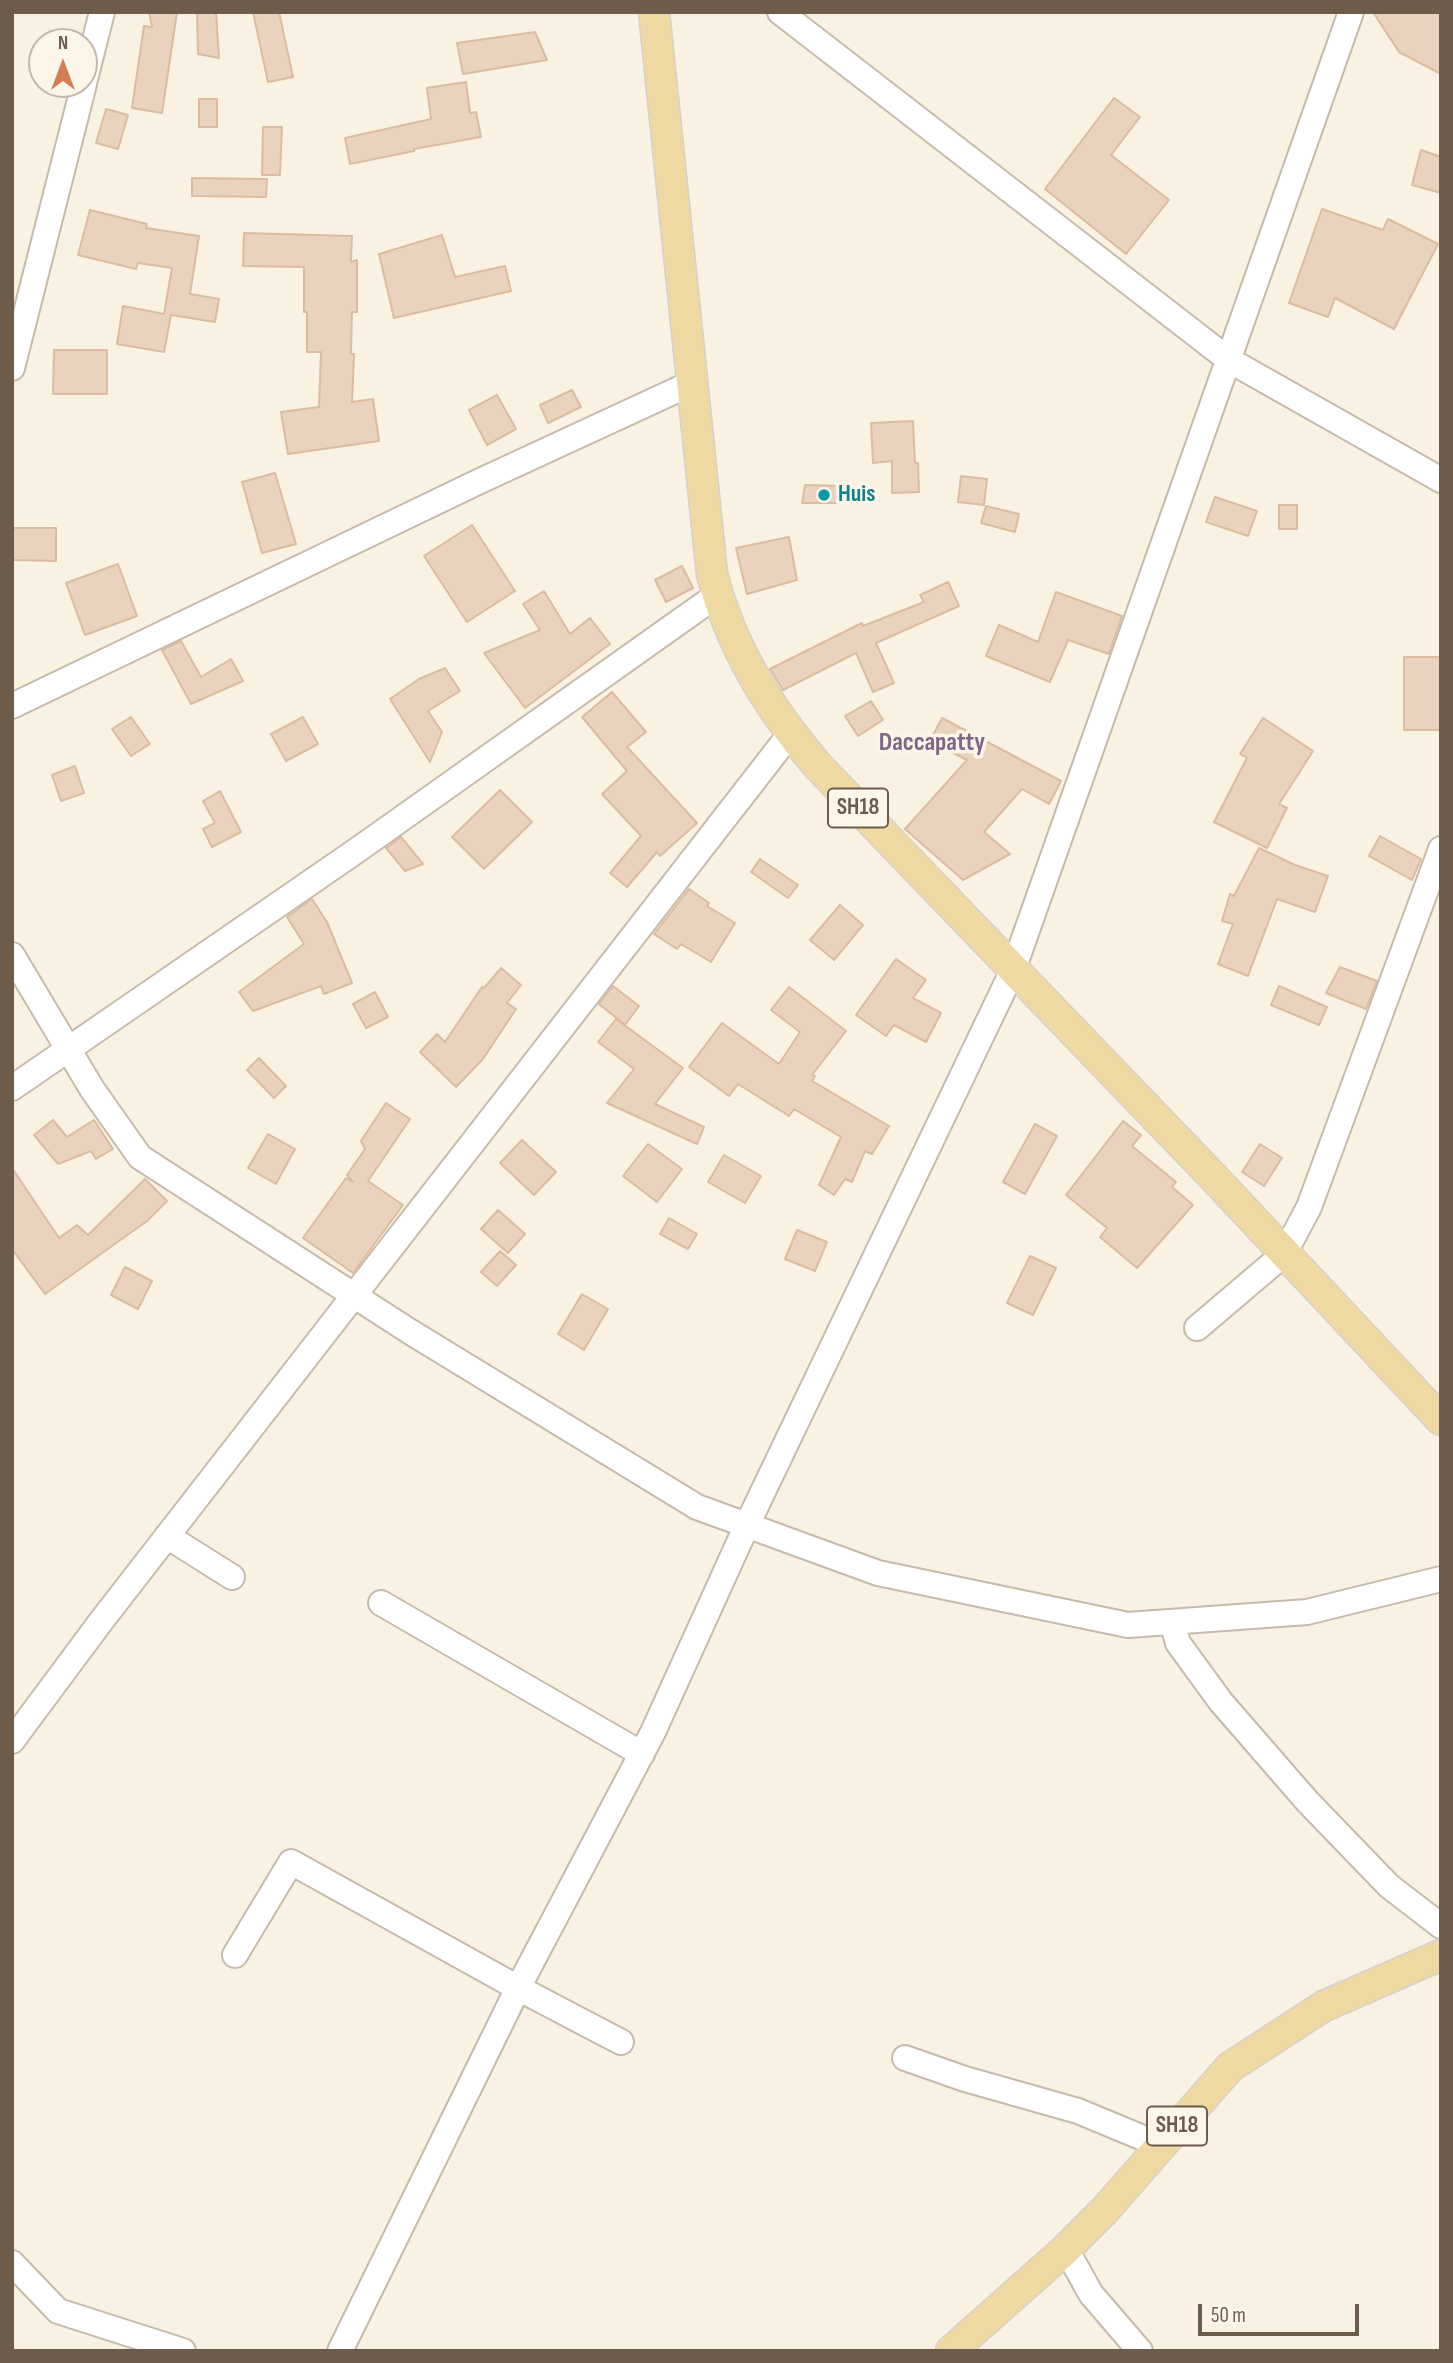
<!DOCTYPE html>
<html>
<head>
<meta charset="utf-8">
<style>
  body { margin:0 }
  #map { position:relative; width:1453px; height:2363px; overflow:hidden; background:#f9f2e3; font-family:"Sofia Sans Condensed",sans-serif }
  canvas { display:block }
  .frame { position:absolute; inset:0; border:14px solid #6d5b4c; pointer-events:none }
  .north { position:absolute; left:28px; top:28px; width:70px; height:70px; box-sizing:border-box; background:#fcf6e8; border:2px solid #c3b8aa; border-radius:50%; rotate:0deg; font-size:19px; font-weight:700; line-height:28px; text-align:center; color:#6d5b4c }
  .north::after { content:''; display:block; margin:auto; width:24px; height:32px; background:#d37d57; clip-path:polygon(50% 0,100% 100%,50% 72%,0 100%) }
  .scale { position:absolute; left:1198px; top:2304px; width:161px; height:32px; box-sizing:border-box; border:4px solid #6d5b4c; border-top:0; padding-left:9px; font-size:21px; line-height:24px; white-space:nowrap; color:#6d5b4c; -webkit-text-stroke:5px #fcf6e8; paint-order:stroke }
</style>
</head>
<body>
<div id="map">
<canvas width="1453" height="2363"></canvas>
<div class="frame"></div>
<div class="north">N</div>
<div class="scale">50 m</div>
</div>
<script>
const c = document.querySelector('canvas').getContext('2d');
c.lineJoin = 'round';
function paint(path, color) {
  c.fillStyle = color;
  c.fill(path, 'evenodd');
}
function trace(path, color, width, dash) {
  c.strokeStyle = color;
  c.lineWidth = width;
  c.lineCap = dash ? 'butt' : 'round';
  c.setLineDash(dash || []);
  c.stroke(path);
}
function write(font, color, halo, rows, align = 'center') {
  c.font = font + ' "Sofia Sans Condensed",sans-serif';
  c.lineWidth = 7;
  c.setLineDash([]);
  c.textBaseline = 'middle';
  c.strokeStyle = halo;
  c.fillStyle = color;
  for (const [text, x, y, turn = 0] of rows) {
    c.save();
    c.translate(x, y);
    c.rotate((+turn || 0) * Math.PI / 180);
    c.textAlign = isNaN(turn) ? turn : align;
    if (halo) c.strokeText(text, 0, 0);
    c.fillText(text, 0, 0);
    c.restore();
  }
}
const building = new Path2D(`
  M149 12H177L162 113 132 108 144 26 152 27Z
  M197 12H216L219 58 198 54Z
  M253 12H279L293 77 268 82Z
  M1373 12H1441V74L1399 52Z
  M535 32 547 60 463 74 457 43Z
  M466 82 470 113 476 112 481 137 414 149V151L350 164 345 138 431 119 427 88Z
  M1114 98 1140 117 1111 155 1169 200 1126 254 1045 189Z
  M199 99H217V127H199Z
  M106 109 128 115 118 149 96 143Z
  M263 127H282L280 175H262Z
  M1421 150 1441 157V193L1412 185Z
  M192 178 267 179 266 197 192 196Z
  M1322 209 1383 230 1388 219 1438 244 1394 329 1335 298 1328 317 1289 303Z
  M90 210 147 224 146 228 199 236 190 294 219 299 215 322 171 315 164 352 117 344 123 306 164 314 172 268 138 263 136 269 78 255Z
  M244 233 352 236 351 262 357 260V312H352L351 354H354L352 402 373 399 379 441 288 454 281 412 319 407 321 352H307V312H304V267L243 266Z
  M442 235 455 277 505 266 511 291 394 318 379 254Z
  M54 350H107V394H53Z
  M572 390 581 407 548 423 540 405Z
  M497 395 516 429 487 445 469 410Z
  M913 421 915 463H918L919 492 892 493V461L873 463 871 423Z
  M275 473 296 544 262 553 242 482Z
  M961 476 987 479 984 505 958 502Z
  M805 485 844 486 846 503H802Z
  M1215 497 1257 511 1248 536 1206 522Z
  M1279 505H1297V529H1279Z
  M986 506 1019 514 1015 532 981 523Z
  M472 525 515 591 467 622 424 556Z
  M12 528H56V561L12 560Z
  M789 537 797 580 747 594 736 548Z
  M118 564 137 616 85 635 66 583Z
  M682 566 693 588 666 602 655 580Z
  M948 582 959 606 876 643 894 683 873 692 856 653 783 690 770 669 862 623 863 626 924 602 920 595Z
  M544 591 570 634 590 618 610 644 525 708 484 653 540 630 523 604Z
  M1056 592 1122 616 1109 654 1068 640 1050 682 986 656 999 625 1038 642Z
  M181 641 201 677 231 659 243 681 191 704 162 650Z
  M1404 657H1441V730H1404Z
  M445 668 460 691 428 711 442 732 430 762 390 699 419 679Z
  M612 692 646 732 627 747 697 823 660 856 657 852 627 887 610 873 641 836 602 794 627 771 582 717Z
  M871 701 883 720 858 736 845 716Z
  M131 717 150 744 131 756 112 729Z
  M303 717 318 744 286 761 271 734Z
  M942 718 1061 781 1049 804 1022 789 984 832 1010 854 963 880 905 829 967 760 930 741Z
  M1263 718 1313 751 1279 804 1287 808 1267 848 1214 822 1247 758 1240 754Z
  M75 766 84 793 61 801 52 775Z
  M500 790 532 822 484 869 452 837Z
  M220 791 241 832 212 847 203 829 215 823 203 801Z
  M1380 836 1421 859 1412 880 1369 856Z
  M401 837 423 864 405 871 386 848Z
  M1259 848 1295 865 1328 876 1315 912 1277 899 1248 976 1218 964 1233 924 1222 921 1230 894 1234 896Z
  M760 859 798 885 788 898 751 872Z
  M689 889 709 903 707 906 735 923 711 962 681 944 677 949 654 934Z
  M312 899 327 922 352 983 324 994 321 986 253 1011 239 992 304 944 287 917Z
  M840 905 863 925 834 960 810 940Z
  M896 959 926 980 913 998 941 1013 926 1042 894 1025 886 1036 856 1015Z
  M1340 967 1377 981 1366 1009 1326 993Z
  M501 968 521 985 507 1003 516 1009 483 1059 456 1087 420 1052 437 1034 445 1042 482 987 484 988Z
  M613 986 639 1006 625 1025 599 1004Z
  M1279 986 1327 1007 1319 1025 1271 1005Z
  M789 987 846 1031 812 1075 815 1076 812 1081 889 1126 872 1154 865 1151 852 1182 845 1179 834 1195 819 1185 841 1137 794 1109 789 1116 738 1084 729 1096 689 1067 722 1023 779 1064 800 1032 771 1010Z
  M375 992 388 1017 366 1028 353 1004Z
  M616 1019 683 1068 655 1104 704 1127 697 1144 607 1103 634 1069 598 1042Z
  M259 1058 286 1086 274 1098 247 1070Z
  M386 1103 410 1119 368 1181 403 1205 353 1273 303 1238 346 1178 353 1182 347 1175 365 1149 361 1141Z
  M53 1120 67 1137 94 1120 113 1149 96 1159 91 1151 58 1164 34 1135Z
  M1123 1121 1141 1135 1132 1146 1176 1182 1172 1187 1193 1205 1137 1268 1100 1237 1107 1228 1066 1195Z
  M1035 1124 1057 1136 1025 1194 1003 1182Z
  M268 1134 295 1149 276 1184 248 1168Z
  M522 1140 556 1172 534 1195 500 1163Z
  M648 1144 682 1169 657 1202 623 1176Z
  M1260 1144 1282 1158 1264 1186 1242 1172Z
  M724 1155 761 1176 745 1203 708 1182Z
  M12 1168 59 1238 77 1225 88 1235 145 1179 167 1201 147 1221 45 1294 12 1249Z
  M498 1210 525 1234 508 1253 481 1229Z
  M669 1218 697 1234 688 1249 660 1234Z
  M797 1230 827 1242 815 1271 785 1259Z
  M500 1251 516 1265 497 1286 481 1272Z
  M1030 1256 1056 1268 1033 1315 1007 1303Z
  M125 1267 152 1281 138 1309 111 1295Z
  M582 1294 608 1309 584 1350 558 1334Z`);
const minor = new Path2D(`
  M780 12 1229 360 1441 480
  M84 83 102 12
  M12 368 84 84
  M12 706 480 481 692 383
  M12 955 92 1089 140 1157 409 1331 697 1507 878 1573 1128 1625 1307 1612 1441 1579
  M12 1088 356 851 717 595
  M1197 1328 1284 1254 1309 1207 1441 849
  M167 1536 232 1577
  M381 1603 642 1754
  M1172 1622 1178 1643 1221 1702 1307 1801 1389 1886 1441 1926
  M12 1741 102 1620 790 734
  M235 1955 291 1862 518 1988 621 2042
  M905 2058 965 2079 1078 2111 1160 2145
  M1066 2249 1091 2294 1140 2351
  M12 2263 58 2311 183 2351
  M340 2351 518 1988 653 1732 747 1525 1013 970 1351 12`);
const major = new Path2D(`
  M654 12 712 574C731 648 768 707 817 765L1219 1183 1441 1420
  M951 2351 1066 2249 1104 2211 1230 2067 1324 2006 1441 1955`);
const markers = [
  [824,495,7,"#0f9aa8"]
];
const shields = [
  [858,808,60],
  [1177,2126,60]
];
const shieldNames = [
  ["SH18",858,808],
  ["SH18",1177,2126]
];
const cultureNames = [
  ["Huis",838,495]
];
const neighbourhoodNames = [
  ["Daccapatty",932,743]
];
paint(building, '#ead3be');
trace(building, '#dbbca1', 2);
trace(minor, '#c7baab', 28);
trace(major, '#d6d1cd', 33);
trace(minor, '#fff', 24);
trace(major, '#efd9a3', 30);
for (const [x, y, r, color] of markers) {
  const dot = new Path2D();
  dot.arc(x, y, r, 0, 2 * Math.PI);
  c.fillStyle = color;
  c.fill(dot);
  trace(dot, '#fcf6e8', 2.5);
}
for (const [x, y, w] of shields) {
  const box = new Path2D();
  box.roundRect(x - w / 2, y - 19.5, w, 39, 5);
  c.fillStyle = '#fcf6e8';
  c.fill(box);
  trace(box, '#6d5b4c', 2);
}
write('bold 23px', '#6d5b4c', null, shieldNames);
write('bold 24px', '#0d838f', '#fcf6e8', cultureNames, 'left');
write('bold 26px', '#806589', '#fcf6e8', neighbourhoodNames);
</script>
</body>
</html>
